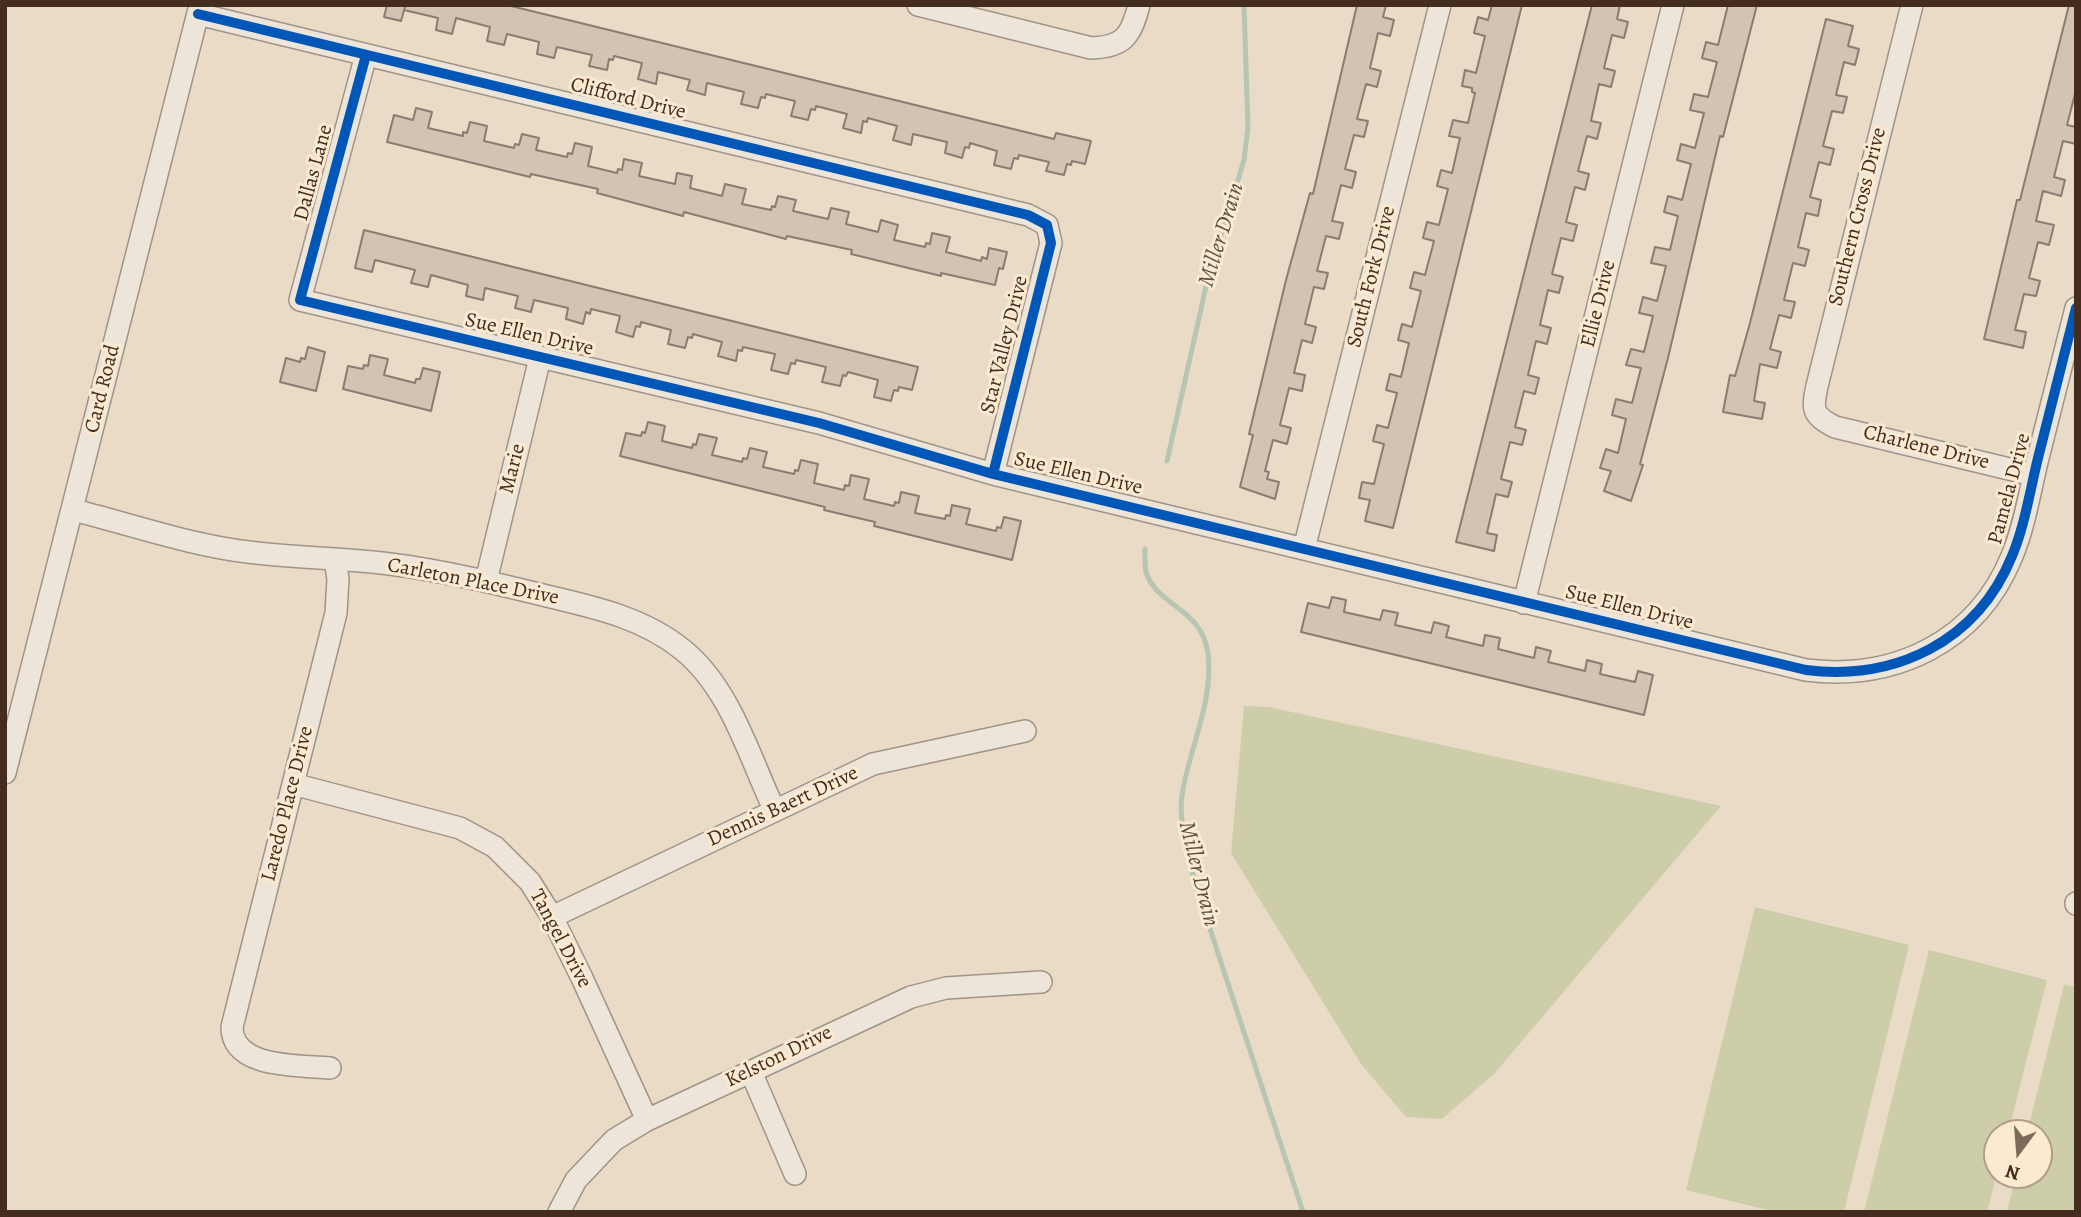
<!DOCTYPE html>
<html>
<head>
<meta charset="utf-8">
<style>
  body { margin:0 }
  #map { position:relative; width:2081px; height:1217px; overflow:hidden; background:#eadbc6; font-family:Alegreya,serif }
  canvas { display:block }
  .frame { position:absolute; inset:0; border:7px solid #442c1f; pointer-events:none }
  .north { position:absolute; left:1983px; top:1119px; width:70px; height:70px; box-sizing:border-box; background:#fbe9d0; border:2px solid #b29d89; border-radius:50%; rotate:196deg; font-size:19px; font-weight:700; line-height:28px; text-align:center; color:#442c1f }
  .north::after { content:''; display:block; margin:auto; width:24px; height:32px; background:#7e6959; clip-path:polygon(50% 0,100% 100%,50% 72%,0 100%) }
</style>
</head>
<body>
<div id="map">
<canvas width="2081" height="1217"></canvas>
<div class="frame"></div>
<div class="north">N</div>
</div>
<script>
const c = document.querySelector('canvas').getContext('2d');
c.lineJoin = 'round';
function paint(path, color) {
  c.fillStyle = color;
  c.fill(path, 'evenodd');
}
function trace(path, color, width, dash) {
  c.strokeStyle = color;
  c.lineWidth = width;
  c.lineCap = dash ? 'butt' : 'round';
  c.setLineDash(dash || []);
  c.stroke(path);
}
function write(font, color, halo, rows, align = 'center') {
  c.font = font + ' Alegreya,serif';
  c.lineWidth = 6;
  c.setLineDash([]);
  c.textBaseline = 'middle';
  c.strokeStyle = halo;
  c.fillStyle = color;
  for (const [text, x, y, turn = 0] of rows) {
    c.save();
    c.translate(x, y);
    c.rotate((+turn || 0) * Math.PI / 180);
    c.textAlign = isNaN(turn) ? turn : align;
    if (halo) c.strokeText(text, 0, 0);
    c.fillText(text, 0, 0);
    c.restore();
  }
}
const green = new Path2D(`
  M1244 706 1269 707 1721 806 1494 1074 1442 1119 1406 1117 1361 1064 1231 853Z
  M1755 907 1909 945 1844 1212H1776L1686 1190Z
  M1929 950 2047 980 2008 1133H1997V1174L1987 1212H1864Z
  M2064 985 2076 987V1212H2007L2016 1175H2039V1133H2027Z`);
const stream = new Path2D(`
  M1167 461 1207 282 1244 160 1248 127 1244 5
  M1145 549C1145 557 1144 568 1147 575 1160 607 1201 608 1208 653 1214 701 1189 749 1182 795 1178 822 1189 853 1194 880L1303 1212`);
const building = new Path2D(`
  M387 5H507L1054 139 1056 133 1091 141 1085 164 1072 161 1071 165 1067 164 1064 175 1046 171 1049 162 1019 155 1018 159 1014 158 1011 169 994 165 997 151 970 143 969 148 965 147 962 158 945 153 947 142 913 134 911 145 893 140 897 126 868 118 867 122 863 121 861 133 843 128 847 114 816 106 815 110 811 109 808 120 791 116 795 101 766 94 765 98 761 97 758 108 741 104 744 92 707 83 705 95 687 90 690 80 658 72 656 84 638 79 642 63 614 56 613 60 609 59 607 70 589 66 592 55 557 47 554 58 537 54 539 42 507 34 504 45 487 41 490 27 456 18 452 34 436 30 438 18 404 10 405 7 401 21 384 17Z
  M1357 5H1386L1383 17 1394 20 1390 36 1378 33 1370 68 1381 71 1377 87 1366 84 1357 119 1368 121 1364 137 1354 135 1345 169 1356 172 1352 188 1341 185 1332 221 1343 223 1339 239 1326 236 1317 271 1328 273 1324 289 1314 287 1305 324 1316 327 1312 343 1302 340 1294 373 1305 375 1302 391 1289 388 1280 425 1291 428 1287 444 1273 440 1265 471 1269 472 1267 479 1279 482 1275 499 1240 487 1253 435 1249 434 1286 280 1310 193 1313 194Z
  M1492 5H1522L1393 528 1365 521 1370 500 1359 498 1362 482 1374 484 1384 444 1373 441 1377 425 1388 428 1397 393 1386 390 1390 374 1401 377 1409 343 1398 340 1402 324 1412 327 1421 291 1410 288 1414 272 1425 275 1434 241 1423 238 1427 222 1439 225 1448 189 1437 186 1441 170 1452 173 1460 138 1449 136 1453 120 1468 123 1475 93 1472 92V88L1462 86 1465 70 1476 73 1485 36 1474 33 1478 17 1488 20Z
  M1592 5H1620L1617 19 1628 22 1624 38 1612 35 1604 68 1615 71 1611 87 1599 84 1591 121 1601 123 1597 139 1587 136 1578 171 1589 174 1585 190 1575 187 1566 222 1577 225 1573 241 1561 238 1552 274 1563 277 1559 293 1548 290 1540 325 1551 328 1547 344 1536 341 1528 375 1539 378 1535 394 1524 391 1515 427 1526 430 1522 445 1510 442 1501 479 1512 482 1508 497 1496 494 1487 533 1497 535 1494 551 1456 542Z
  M1728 5H1757L1723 137 1720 136 1668 358 1640 464 1643 465 1631 501 1604 491 1611 471 1600 468 1606 449 1618 453 1626 419 1612 415 1616 399 1632 403 1641 368 1626 365 1631 349 1644 352 1653 316 1639 313 1643 297 1657 301 1666 266 1651 263 1655 247 1670 250 1678 216 1664 212 1668 196 1682 200 1691 164 1677 160 1681 144 1695 148 1704 113 1690 110 1694 94 1708 97 1717 62 1702 58 1706 42 1718 45Z
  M2069 5H2076V90L2067 125 2076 127V144L2063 141 2054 177 2065 180 2061 196 2043 191 2036 221 2054 225 2049 245 2038 242 2029 278 2040 281 2036 296 2024 294 2015 330 2026 332 2023 348 1984 339 2017 200H2020Z
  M1826 19 1853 26 1848 46 1859 49 1855 65 1844 62 1836 95 1847 97 1843 113 1832 111 1823 146 1834 149 1830 165 1819 162 1810 197 1821 200 1818 216 1806 213 1798 247 1809 250 1805 266 1793 263 1784 300 1795 302 1791 318 1779 315 1770 349 1781 352 1777 368 1760 364 1754 401 1765 403 1762 419 1723 412 1730 375 1735 376 1750 323Z
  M416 108 432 112 428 128 463 136V132L467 133 470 122 487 126 484 141 514 148 515 144 519 145 522 134 539 138 536 150 567 157 568 153 572 154 575 143 592 147 588 166 617 173 618 169 622 170 624 159 642 163 639 176 675 184 677 173 692 176 690 188 722 196 725 184 746 189 742 204 771 210 772 206 775 207 778 196 796 200 793 211 828 219 831 208 849 212 846 224 878 232 881 220 898 225 894 240 925 247 926 243 930 244 932 233 950 237 946 252 981 261 982 257 987 259 989 248 1007 252 1003 269 999 268 995 285 941 273V276L851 254 852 250 787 236 786 239 684 212 683 216 597 193 598 189 531 174 530 177 387 142 394 115 413 120Z
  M364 230 918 367 912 390 899 387 898 391 894 390 891 401 874 397 878 380 848 372 846 376 843 375 840 386 822 382 826 367 796 360 795 364 791 363 788 374 771 370 775 354 743 347 742 351 738 350 736 361 718 356 722 342 693 334 692 338 688 337 685 348 668 344 671 330 641 322 640 327 636 326 633 337 616 332 620 316 591 309 590 314 586 312 583 324 566 319 568 308 534 300 531 312 515 308 518 296 485 288 483 300 466 296 468 285 431 275 428 287 411 283 415 270 375 260 372 272 355 268Z
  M308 347 325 352 316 391 280 382 286 358 300 362 301 358 305 359Z
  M370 355 388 359 384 375 415 383 416 379H420L423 368 440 372 431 411 343 389 348 366 363 369 364 365 368 366Z
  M648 422 665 426 662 441 692 448 693 444 696 445 699 434 717 438 712 455 742 462 743 458 747 459 750 448 767 452 763 467 794 474 795 470 798 471 801 460 818 464 814 483 844 490 845 485 849 486 851 475 869 479 864 499 894 506 895 502 899 503 901 492 919 496 915 513 945 519 946 515 950 516 952 505 970 509 966 524 996 531 997 527 1001 528 1004 517 1021 521 1012 560 874 526 875 522 824 510 825 507 620 456 626 433 641 436 642 432 645 433Z
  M1332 597 1346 600 1344 612 1380 620 1383 610 1398 613 1395 625 1431 633 1434 622 1449 626 1446 637 1483 646 1485 635 1500 638 1498 649 1534 658 1536 647 1551 651 1548 662 1585 671 1587 660 1602 664 1600 674 1635 682 1638 671 1653 675 1644 715 1301 632 1308 603 1329 608Z`);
const minor = new Path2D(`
  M918 5 1091 48C1123 47 1131 37 1139 5
  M1912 5 1817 386C1812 410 1812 415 1835 427L2034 475
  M198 14 1028 215 1047 225 1051 243 993 474
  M366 55 300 300 819 423 993 474 1806 670C1895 681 1977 642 2012 556 2025 525 2030 490 2038 458 2051 408 2063 358 2076 308
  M73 510C130 524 189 545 248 552 295 558 343 558 390 564 445 571 498 584 551 597 598 608 645 619 683 650 730 688 749 756 774 809
  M1304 549 1440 5
  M486 581 540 358
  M1524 603 1673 5
  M5 773 200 5
  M293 784 460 828 495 847 530 882 552 917 582 978 647 1120
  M2076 903V904
  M552 917 873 764 1025 731
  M330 1068C300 1065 232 1069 232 1027L336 613 338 579 335 559
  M751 1072 795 1174
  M559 1212 576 1180 614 1140 647 1120 911 997 946 988 1041 982`);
const cycleway = new Path2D(`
  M198 14 1028 215 1047 225 1051 243 993 474
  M366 55 300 300 819 423 993 474 1806 670C1895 681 1977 642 2012 556 2025 525 2030 490 2038 458 2051 408 2063 358 2076 308`);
const streetNames = [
  ["Clifford Drive",628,99,14],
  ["Dallas Lane",314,173,-75],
  ["Southern Cross Drive",1858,217,-76],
  ["South Fork Drive",1372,277,-76],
  ["Ellie Drive",1599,304,-76],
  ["Sue Ellen Drive",529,335,13],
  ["Star Valley Drive",1005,345,-76],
  ["Card Road",103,389,-76],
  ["Charlene Drive",1926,448,14],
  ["Marie",513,469,-76],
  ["Sue Ellen Drive",1078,474,13],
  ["Pamela Drive",2010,489,-75],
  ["Carleton Place Drive",473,582,11],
  ["Sue Ellen Drive",1629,608,14],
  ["Laredo Place Drive",288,804,-76],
  ["Dennis Baert Drive",783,807,-25],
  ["Tangel Drive",560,939,62],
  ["Kelston Drive",779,1057,-26]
];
const waterNames = [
  ["Miller Drain",1222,235,-73],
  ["Miller Drain",1198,874,76]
];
paint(green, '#cecda9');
trace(stream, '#b6c6b2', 5);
paint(building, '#d4c2b3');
trace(building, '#887d71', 2);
trace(minor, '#a09487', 24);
trace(minor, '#ede5da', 21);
trace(cycleway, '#0057b8', 10);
write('21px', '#442c1f', '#fbe9d0', streetNames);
write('italic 23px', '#5b5042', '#fbe9d0', waterNames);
</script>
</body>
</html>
